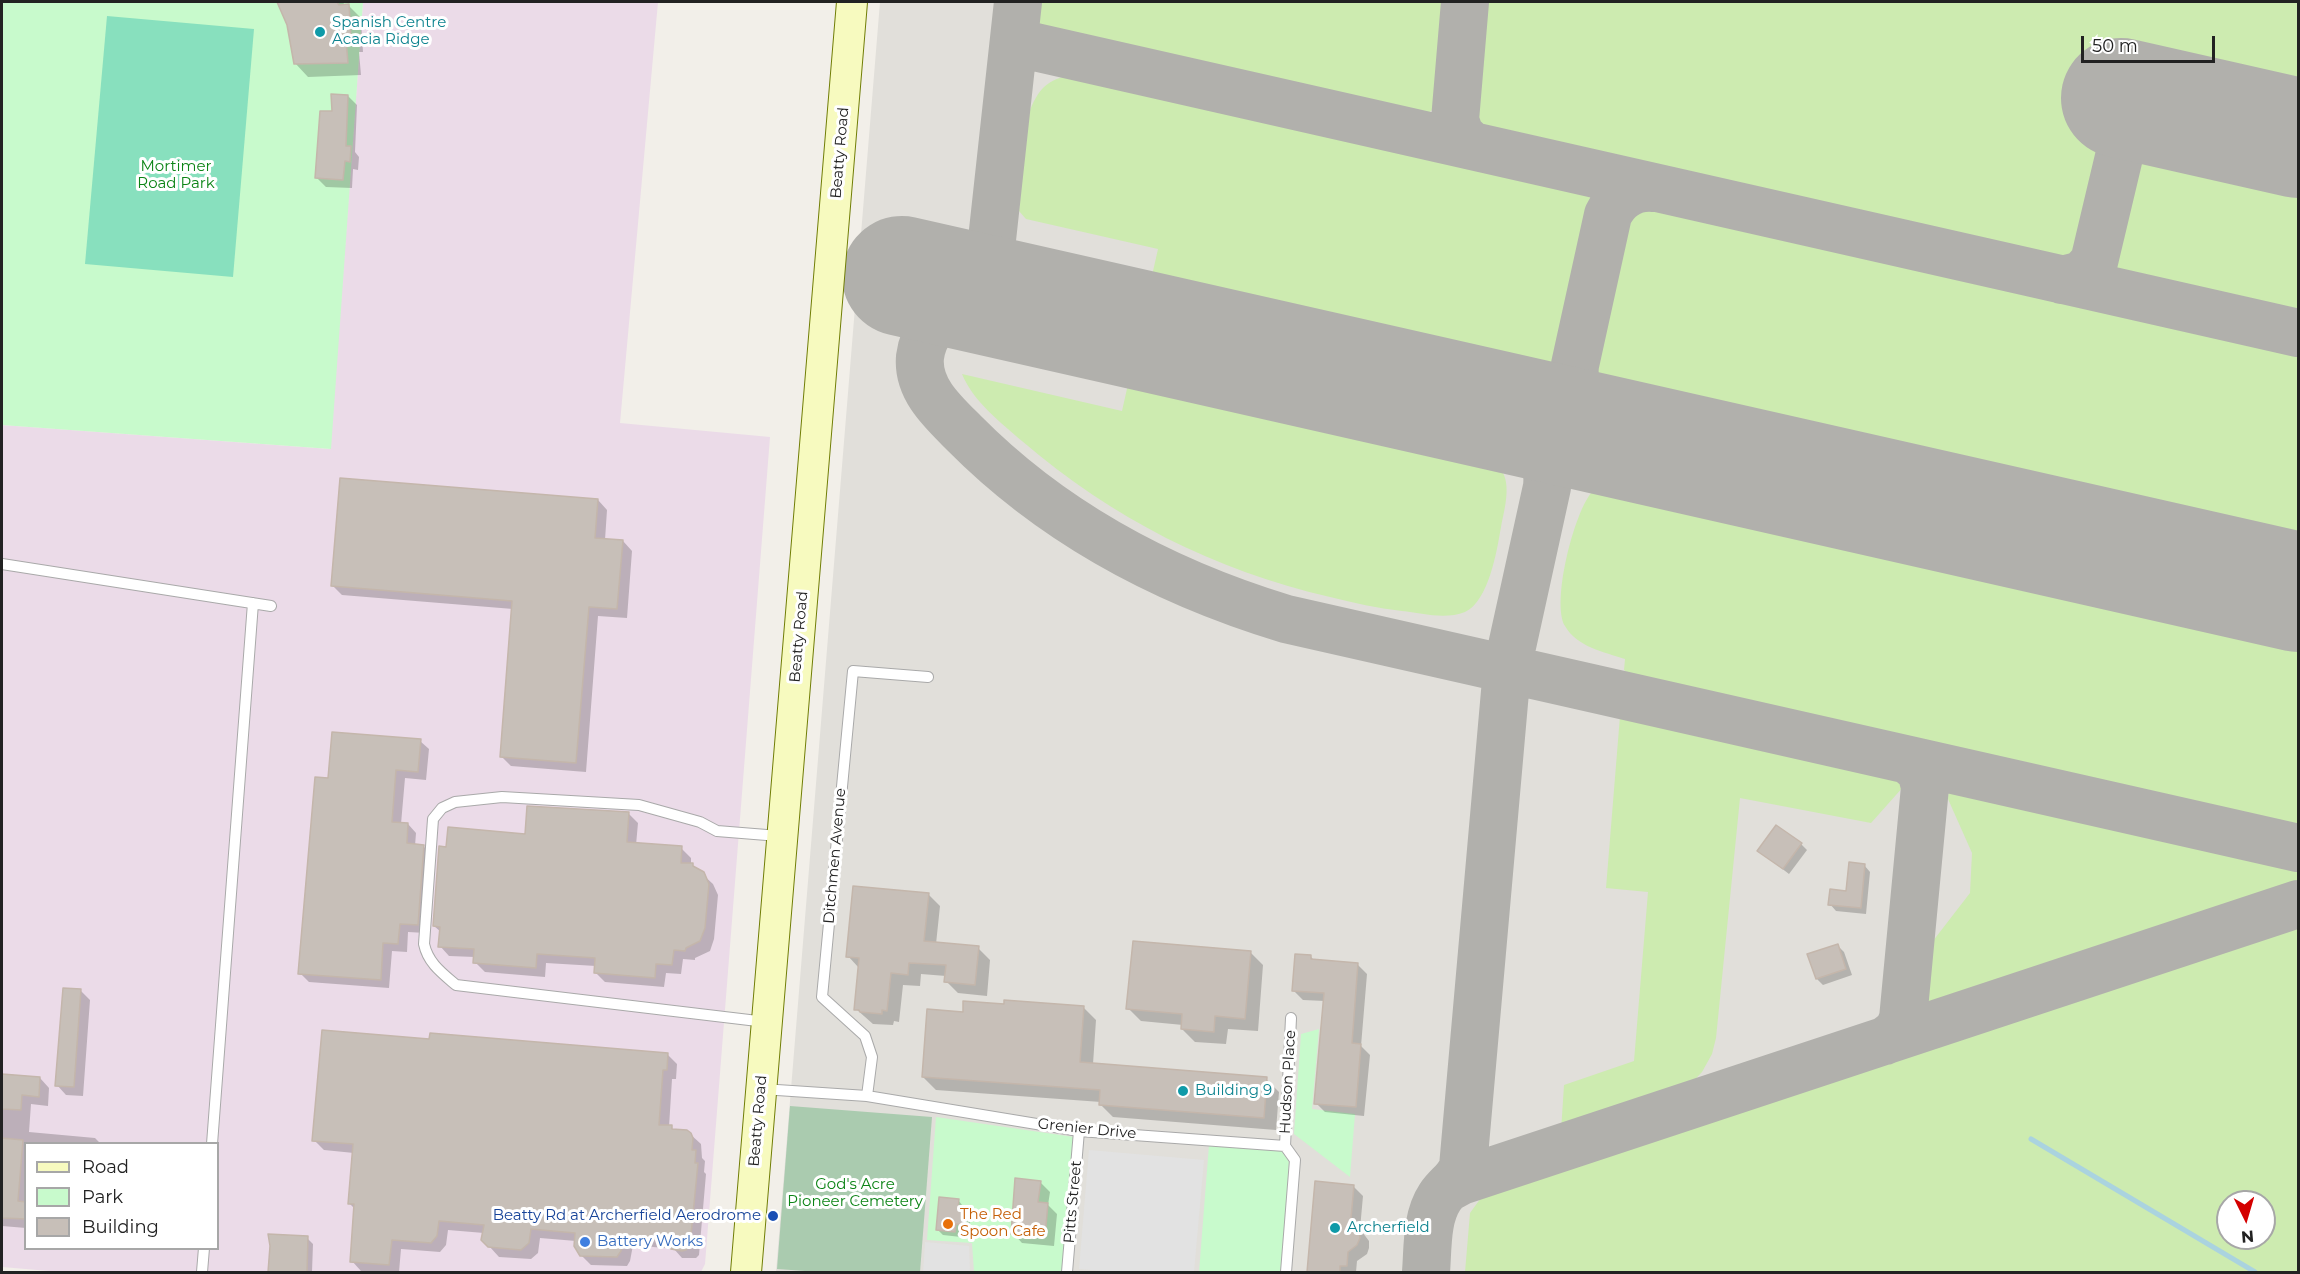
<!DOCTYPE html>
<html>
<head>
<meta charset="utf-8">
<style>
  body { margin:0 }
  #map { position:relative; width:2300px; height:1274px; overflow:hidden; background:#f2efe9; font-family:Montserrat,sans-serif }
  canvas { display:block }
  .frame { position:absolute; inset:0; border:3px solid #222; pointer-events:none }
  .legend { position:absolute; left:24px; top:1142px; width:195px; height:108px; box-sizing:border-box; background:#fff; border:2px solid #a7a7a7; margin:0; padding:8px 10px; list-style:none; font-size:18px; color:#222 }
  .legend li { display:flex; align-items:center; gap:12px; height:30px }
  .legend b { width:30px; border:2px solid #a7a7a7 }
  .north { position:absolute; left:2216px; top:1190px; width:60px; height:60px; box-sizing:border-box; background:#fff; border:2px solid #a7a7a7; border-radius:50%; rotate:175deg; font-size:16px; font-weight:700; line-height:24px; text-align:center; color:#222 }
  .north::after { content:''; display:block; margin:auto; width:21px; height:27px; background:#d40000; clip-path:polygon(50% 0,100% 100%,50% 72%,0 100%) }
  .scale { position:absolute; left:2081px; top:36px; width:134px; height:27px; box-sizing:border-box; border:3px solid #222; border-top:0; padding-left:8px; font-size:18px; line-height:21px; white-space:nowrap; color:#222; -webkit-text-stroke:4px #fff; paint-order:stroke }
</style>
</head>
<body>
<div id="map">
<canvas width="2300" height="1274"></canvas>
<div class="frame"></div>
<ul class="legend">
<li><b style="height:8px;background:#f7fabf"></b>Road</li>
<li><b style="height:16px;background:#c8facc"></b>Park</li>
<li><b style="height:16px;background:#c7bfb8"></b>Building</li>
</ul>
<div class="north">N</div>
<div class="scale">50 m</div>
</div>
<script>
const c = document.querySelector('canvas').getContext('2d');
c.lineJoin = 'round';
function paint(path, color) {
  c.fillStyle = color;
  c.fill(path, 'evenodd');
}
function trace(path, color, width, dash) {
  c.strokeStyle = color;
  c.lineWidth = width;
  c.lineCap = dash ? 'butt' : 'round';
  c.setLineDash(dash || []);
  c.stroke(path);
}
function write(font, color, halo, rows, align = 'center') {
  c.font = font + ' Montserrat,sans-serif';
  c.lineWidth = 6;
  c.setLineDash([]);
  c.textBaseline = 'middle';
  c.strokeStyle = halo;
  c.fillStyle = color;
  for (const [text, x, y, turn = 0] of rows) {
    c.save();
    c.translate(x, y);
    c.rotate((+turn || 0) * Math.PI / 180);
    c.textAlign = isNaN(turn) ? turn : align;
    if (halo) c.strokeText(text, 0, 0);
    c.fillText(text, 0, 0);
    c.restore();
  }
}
const industrial = new Path2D(`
  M363 2H658L620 423 770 437 705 1264 701 1272H61L2 1267V425L330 449ZM26 1144H218V1248H26Z`);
const airport = new Path2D(`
  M880 2H2298V1272H776ZM2228 1202H2264V1238H2228Z`);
const grass = new Path2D(`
  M1037 2H1451C1449 26 1448 79 1440 99 1437 107 1427 115 1420 118L1039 37Z
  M1478 2H2298V93L2128 55 2087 240C2079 254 2073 263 2056 264L1483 136C1479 134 1475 132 1473 127 1464 111 1476 24 1478 2Z
  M1080 74 1099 75 1587 186 1593 197 1592 214 1561 352 1556 365 1544 378 1149 289 1158 249 1026 219 1019 211 1028 116C1038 87 1049 77 1080 74Z
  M2160 150 2298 181V319L2132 281C2117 277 2110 269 2109 253L2129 171 2139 156Z
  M1644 198 2298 346V549L1597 390 1593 384V360L1623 224 1631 206Z
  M1131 371 1480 452C1487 457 1496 463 1501 470 1512 484 1504 511 1501 527 1497 550 1489 601 1465 612 1445 620 1421 613 1402 611 1377 608 1354 603 1330 597 1214 570 1113 519 1022 441 1000 422 973 401 962 374L1122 411Z
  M1612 481 2298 636V831L1642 683 1624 670 1625 659C1604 652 1577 647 1565 626 1551 603 1574 512 1592 492 1596 488 1603 488 1609 488Z
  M1629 713 1902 775 1905 780 1904 786 1871 823 1740 798 1716 1038 1712 1054 1702 1072 1686 1089 1561 1131 1564 1085 1634 1061 1648 892 1606 888 1620 716Z
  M1949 786 2298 864V888L1930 1008 1923 999 1926 950 1970 893 1972 853 1948 799Z
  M2298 925V1272H1465L1470 1213 1486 1191ZM2228 1202H2264V1238H2228Z`);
const cemetery = new Path2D(`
  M790 1106 932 1117 920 1272H819L777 1269Z`);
const park = new Path2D(`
  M2 2H363L331 449 2 425Z
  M1319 1029 1312 1109 1355 1114 1350 1177 1294 1134 1301 1034Z
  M936 1117 1074 1137 1062 1272H974L972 1243 927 1240Z
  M1209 1145 1282 1151 1289 1162 1282 1272H1199Z`);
const pitch = new Path2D(`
  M107 16 254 29 233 277 85 264Z`);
const parking = new Path2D(`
  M1089 1150 1204 1160 1194 1272H1115L1079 1269Z
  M925 1242 969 1246 970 1272H923Z`);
const shadow = new Path2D(`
  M279 2H343L345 6 348 5 361 18 363 52H359L361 75 308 77 295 63 289 25Z
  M348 96 357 105 355 152 359 157 358 170 353 169 352 188 326 187 317 178 333 113Z
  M598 500 607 510 605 540 623 541 632 551 627 618 598 616 586 772 511 766 501 756 513 609 342 595 332 585Z
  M420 741 429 749 426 780 405 778 401 824H408L416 833 415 846H423L432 855 426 933 408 932 407 952 392 951 389 988 309 982 300 973 330 779Z
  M628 813 638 823 636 845 681 848 691 858V864L713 884 718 895 714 939 710 951 695 958V960L683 959 681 974 666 973 664 987 605 982 595 972 596 966 546 963 545 977 485 972 475 962V957L449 956 440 946 441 932 434 926 448 848 526 836Z
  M1801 844 1807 850 1789 874 1759 851Z
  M1864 865 1870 872 1866 914 1836 911 1830 904 1848 893Z
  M928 894 940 906 936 944 978 948 990 960 987 996 958 993 946 981V976L921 974 920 986 903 985 899 1022 894 1021 893 1025 873 1024 856 1009 859 968 848 956Z
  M1838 946 1844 952 1852 975 1823 985 1817 979Z
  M1250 952 1263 965 1258 1031 1228 1029 1226 1044 1195 1042 1182 1029 1183 1025 1141 1021 1128 1008Z
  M1310 956 1315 961 1358 965 1367 974 1361 1046 1370 1055 1364 1116 1325 1112 1316 1103 1325 1001 1303 1000 1293 990Z
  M81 991 90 1000 83 1096 66 1095 57 1085Z
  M1005 1005 1083 1007 1096 1020 1093 1064 1266 1079 1279 1092 1276 1130 1113 1117 1100 1104 1101 1102 936 1090 923 1077 964 1013Z
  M430 1040 667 1054 677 1064 676 1079H672L669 1127 675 1131 690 1134 701 1144 702 1158 705 1161 704 1172 706 1174 699 1255 696 1258H682L674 1249 633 1245 630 1261 627 1266 591 1265 581 1255 576 1241 540 1238 538 1253 531 1259 499 1257 489 1246 484 1233 448 1230 446 1245 440 1252 401 1249 399 1272 361 1271 352 1261 355 1209 349 1203 354 1153 324 1150 314 1140Z
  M2 1075 40 1078 49 1088 48 1106 31 1104 29 1132 95 1138 101 1144H26V1228L2 1226Z
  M1040 1182 1050 1192 1048 1205 1057 1214 1054 1246 1022 1243 1013 1233Z
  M1317 1183 1353 1186 1363 1196 1360 1229 1369 1241V1248L1367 1254 1357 1261 1356 1272H1309Z
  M958 1200 971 1216 969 1230 962 1229 961 1237 943 1235 937 1229Z
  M307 1238 313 1244 312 1272H270L272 1246Z`);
const stream = new Path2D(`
  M2031 1139 2255 1272`);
const taxiway = new Path2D(`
  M1018 2 989 267C974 308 926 309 920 357 917 389 943 412 964 433 1054 524 1164 582 1286 619L2298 848
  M1465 2 1455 120 1460 135 1472 146
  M1016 27C1017 38 1024 44 1035 47L2298 333
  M1654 188C1633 186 1617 196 1608 215L1575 365C1572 397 1587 422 1616 435L1780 475
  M2062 280 2082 275 2094 262 2123 140C2131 122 2145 112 2164 111L2247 127
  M1038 304 981 292C976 284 972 274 965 268 939 245 904 282 928 310 940 312 954 318 966 315 979 312 988 302 1002 302L1163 335
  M1340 375 1507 416C1535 430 1550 456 1547 487L1507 669 1463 1167C1458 1181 1448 1185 1440 1197 1426 1218 1428 1248 1426 1272
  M1885 1041 1898 1031 1903 1019 1925 787 1921 771 1908 760
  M1450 1187 1461 1181 2298 904`);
const runway = new Path2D(`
  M2121 98 2298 138
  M902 276 2298 592`);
const building = new Path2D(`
  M277 2H337L339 5 349 4 351 39 346 40 348 63 294 64 287 25Z
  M331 94 348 95 346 146H351L350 162 345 161 343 180 315 178 320 111H332Z
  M340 478 598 499 595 538 623 540 617 609 589 607 576 763 500 757 512 601 331 586Z
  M332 732 421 739 418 772 396 770 392 822 408 823 407 843 424 845 418 925 400 924 398 944 383 943 381 980 298 974 315 777 328 778Z
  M527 806 629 812 627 842 682 846 681 863H693V866L704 872 709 884 705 928 700 941 686 948 685 951 674 950 672 965 656 964 655 978 594 973 595 958 537 954 536 968 473 963 474 949 438 947 440 927 433 926 439 846 446 847 448 827 525 834Z
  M1776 825 1802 843 1783 869 1757 851Z
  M1849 862 1865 864 1861 908 1828 905 1830 889 1846 891Z
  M853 886 929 893 924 941 979 946 975 985 944 982 946 965 909 963 908 975 891 973 887 1011 882 1010V1014L860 1012 859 1010H854L859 958 846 957Z
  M1133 941 1251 951 1245 1019 1215 1016 1214 1032 1181 1029 1182 1014 1126 1009Z
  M1838 944 1846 969 1816 979 1807 954Z
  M1295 954 1311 955V959L1358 963 1352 1043 1361 1044 1356 1107 1314 1104 1324 993 1292 991Z
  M63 988 81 989 74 1087 55 1086Z
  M1004 1000 1084 1006 1080 1062 1267 1077 1264 1118 1099 1105 1100 1090 922 1077 927 1009 963 1012V1001L1004 1004Z
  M322 1030 429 1039 430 1033 668 1053 667 1070H663L659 1125H672V1129L687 1130 691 1133 693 1138 692 1150H696L695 1163H698L690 1245 686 1250 682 1251 671 1249 666 1241 624 1236 621 1251 617 1257 580 1256 574 1246 575 1233 531 1229 529 1243 521 1250 488 1247 481 1240 484 1225 439 1221 437 1236 431 1243 392 1240 389 1265 350 1262 354 1204H348L353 1144 312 1141Z
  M2 1074 40 1077 39 1097 22 1095 21 1110 2 1109Z
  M2 1138 23 1140 18 1201 26 1202V1219L2 1218Z
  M1015 1178 1041 1181 1038 1202 1048 1203 1045 1237 1011 1234Z
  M1315 1181 1354 1185 1351 1218 1359 1227 1360 1238 1357 1245 1348 1252 1347 1266H1340V1272H1307Z
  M939 1197 959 1199 958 1208H965L964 1225 956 1224 955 1232 936 1230Z
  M268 1234 308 1236 307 1272H268L270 1246Z`);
const service = new Path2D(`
  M2 564 271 606
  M766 1022 456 985C442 973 428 963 424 944L433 819 442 808 455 802 502 797 639 805 700 822 717 831 779 836
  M762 1089 867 1096 1079 1131 1285 1146 1295 1160 1286 1272
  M867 1096 872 1057 865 1036 822 997 853 671 928 677
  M212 1144 253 603
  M1285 1146 1291 1018
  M202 1272 204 1248
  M1067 1272 1079 1131`);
const secondary = new Path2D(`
  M746 1272 852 2`);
const markers = [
  [320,32,6,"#0f9aa8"],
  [1183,1091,6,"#0f9aa8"],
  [773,1216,6,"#1a4fb4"],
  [948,1224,6,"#e8710a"],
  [1335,1228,6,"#0f9aa8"],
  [585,1242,6,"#3f7fe0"]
];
const cultureNames = [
  ["Spanish Centre",332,23],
  ["Acacia Ridge",332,40],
  ["Building 9",1195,1091],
  ["Archerfield",1347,1228]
];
const streetNames = [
  ["Beatty Road",840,153,-85],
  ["Beatty Road",799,637,-85],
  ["Ditchmen Avenue",835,856,-85],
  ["Hudson Place",1288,1082,-87],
  ["Beatty Road",758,1121,-85],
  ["Grenier Drive",1087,1129,6],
  ["Pitts Street",1073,1202,-85]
];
const parkNames = [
  ["Mortimer",176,167],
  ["Road Park",176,184],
  ["God's Acre",855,1185],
  ["Pioneer Cemetery",855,1202]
];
const foodNames = [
  ["The Red",960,1215],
  ["Spoon Cafe",960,1232]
];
const transitNames = [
  ["Beatty Rd at Archerfield Aerodrome",761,1216]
];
const shopNames = [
  ["Battery Works",597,1242]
];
paint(industrial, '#ebdbe8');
paint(airport, '#e1dfda');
paint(grass, '#cdebb0');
paint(cemetery, '#aacbaf');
paint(park, '#c8facc');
paint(pitch, '#88e0be');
paint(parking, '#e2e2e2');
paint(shadow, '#0003');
trace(stream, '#aad3df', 5);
trace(taxiway, '#b1b0ac', 48);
trace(runway, '#b1b0ac', 120);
paint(building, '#c7bfb8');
trace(building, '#c4b6ab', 1.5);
trace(service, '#a9a9a9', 12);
trace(secondary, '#707d05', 32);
trace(service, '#fff', 10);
trace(secondary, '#f7fabf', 30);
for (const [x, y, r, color] of markers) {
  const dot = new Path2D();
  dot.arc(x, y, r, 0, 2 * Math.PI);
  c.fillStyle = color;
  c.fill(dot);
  trace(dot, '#fff', 2);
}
write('15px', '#0d838f', '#fff', cultureNames, 'left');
write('15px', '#222', '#fff', streetNames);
write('15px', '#0c8416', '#fff', parkNames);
write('15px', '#c56008', '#fff', foodNames, 'left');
write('15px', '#164399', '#fff', transitNames, 'right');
write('15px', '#366cbe', '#fff', shopNames, 'left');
</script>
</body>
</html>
